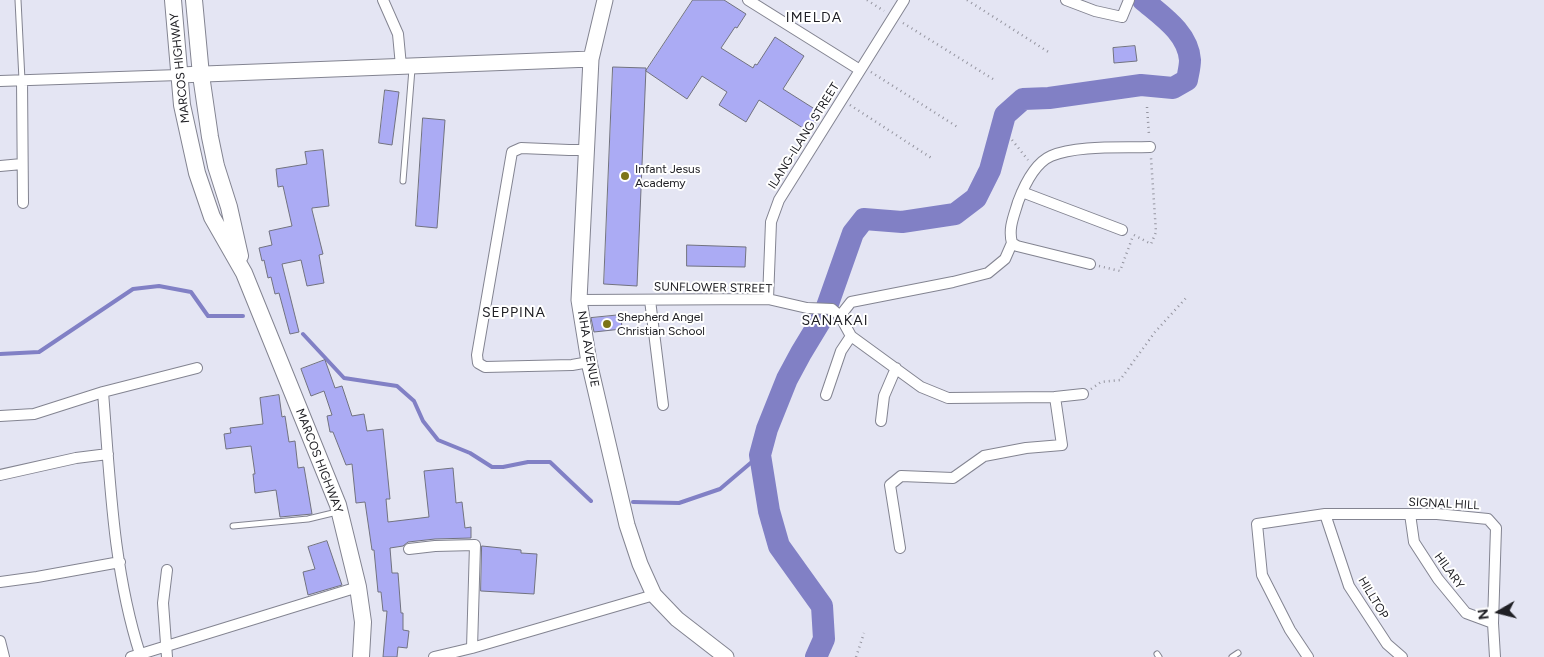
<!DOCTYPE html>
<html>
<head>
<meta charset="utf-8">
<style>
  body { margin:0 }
  #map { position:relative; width:1544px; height:657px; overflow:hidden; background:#e4e5f3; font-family:Figtree,sans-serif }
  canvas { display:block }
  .north { position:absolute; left:1474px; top:587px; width:50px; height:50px; -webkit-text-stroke:4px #fff; paint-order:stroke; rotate:262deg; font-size:14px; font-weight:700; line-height:20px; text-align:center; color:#202025 }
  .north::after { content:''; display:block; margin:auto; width:18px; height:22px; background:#202025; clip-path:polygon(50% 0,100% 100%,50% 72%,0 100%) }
</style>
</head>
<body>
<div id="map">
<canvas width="1544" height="657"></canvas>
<div class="north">N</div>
</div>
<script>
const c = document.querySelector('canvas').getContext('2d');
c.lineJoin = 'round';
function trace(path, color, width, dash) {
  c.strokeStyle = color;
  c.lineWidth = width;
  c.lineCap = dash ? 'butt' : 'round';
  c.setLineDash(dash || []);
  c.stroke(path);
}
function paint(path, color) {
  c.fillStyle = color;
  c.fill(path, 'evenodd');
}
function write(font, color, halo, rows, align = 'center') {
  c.font = font + ' Figtree,sans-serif';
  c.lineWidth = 4;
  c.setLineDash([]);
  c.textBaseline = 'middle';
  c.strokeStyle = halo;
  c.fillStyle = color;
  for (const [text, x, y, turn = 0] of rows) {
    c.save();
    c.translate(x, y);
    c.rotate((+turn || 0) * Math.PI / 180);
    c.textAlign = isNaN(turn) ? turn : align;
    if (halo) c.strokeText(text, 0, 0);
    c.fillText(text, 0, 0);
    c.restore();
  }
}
const stream = new Path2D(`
  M303 334 344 378 397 386 414 401 423 421 438 440 470 453 492 467H503L528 462H550L591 501
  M0 354 39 352 133 289 159 286 191 292 208 316H243
  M633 502 679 503 720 489 760 455`);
const river = new Path2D(`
  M816 657 824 639 822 606 779 546 769 511 760 455 767 429 787 379 801 353 824 315 853 233 864 219 902 222 955 214 976 198 990 170 1005 115 1023 99 1049 98 1141 85 1173 88 1187 80C1188 74 1190 67 1190 60 1188 33 1162 16 1143 0`);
const building = new Path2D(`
  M693 0H724L746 14 737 28 735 27 721 48 753 68 755 64 757 65 775 37 804 56 783 89 821 113 809 132 759 100 746 122 719 105 727 92 702 76 687 99 646 71Z
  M1135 46 1137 61 1114 63 1113 48Z
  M613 67 646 68 637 286 604 284Z
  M385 90 399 92 392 145 379 143Z
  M423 118 445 120 437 228 416 226Z
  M323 150 329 206 312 208V210L323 254 319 255 324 283 307 286 301 260 282 264 299 332 290 334 279 293 275 294 271 277 268 278 264 260 262 261 259 248 272 245 269 231 292 226 283 186 278 187 276 169 307 164 305 152Z
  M687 245 746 247 745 267 687 266Z
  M621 315 622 329 594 332 591 318Z
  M325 360 335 388 342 386 352 416 364 414 367 431 383 429 390 499H386L388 522 429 517 424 471 453 468 456 503 462 502 465 528 471 527V538L435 539 408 542 403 546 390 548 392 573H398L401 613H403V630L409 631 407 648 398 647 397 657H383L387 611H383L381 592H378L374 550H372L365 502 356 503 352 464 346 465 333 432H330L327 416 332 415 324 391 311 396 301 369Z
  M279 395 282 417 285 416 289 442 295 441 298 468 304 467 312 514 280 517 276 490 255 493 253 474H255L251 446 226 449 224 434 231 433 230 428 263 424 260 398Z
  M327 541 342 585 308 595 303 572 315 569 308 547Z
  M482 546 521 550V553L537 554 534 594 481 591Z`);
const path = new Path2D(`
  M867 0 884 11
  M967 0 1050 53
  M903 23 993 79
  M871 72 959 128
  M850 105 933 159
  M1147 107 1149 135
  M1012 140 1028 160
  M1134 235 1151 244 1156 232 1151 158
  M1099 266 1120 271 1133 236
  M1091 389 1101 382 1120 380 1155 332 1186 298
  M856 657 864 633`);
const lane = new Path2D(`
  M18 0 22 80
  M403 181 412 69
  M233 526 308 519 337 512
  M1157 654 1159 657
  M1232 657 1238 653`);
const street = new Path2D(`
  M383 0 398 34 401 66
  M748 0 860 70
  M1066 0 1095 11 1122 17 1129 0
  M22 80 23 203
  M0 81 179 75
  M585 150H569L521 148 512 152 477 355 478 363 485 367 572 365 589 362
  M0 166 22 164
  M1022 192 1122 230
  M1090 264 1017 246 1012 243C1008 228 1014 216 1018 202 1024 186 1035 163 1051 156 1076 145 1122 148 1150 147
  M768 299 771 222 779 200 904 0
  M579 300 768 299 807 308 832 309 840 316 851 336 921 387 948 398 1055 397 1083 394
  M650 300 663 405
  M840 316 851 302 953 282 988 273 1005 259 1012 243
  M826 395 841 351 851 336
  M0 416 34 414 103 392
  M881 421 884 396 896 368
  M0 475 76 458 108 454
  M1325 514 1349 586 1387 644 1402 657
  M1410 514 1414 542 1438 579 1466 613 1493 623
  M900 548 890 485 901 476 953 478 984 456 1026 448 1062 445 1055 397
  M409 549 435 546 475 545 472 648
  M167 570 163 603 167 657
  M0 582 37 577 120 562
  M0 641 4 657
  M140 654C113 570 110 480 103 392L197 368
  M131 657 358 587
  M434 657 472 648 654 595
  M1308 657 1290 630 1262 575 1257 524 1325 514H1437L1488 519 1496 528 1493 623 1495 657`);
const secondary = new Path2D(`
  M605 0 591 59 579 300 589 362 627 525 640 564 654 595 677 619 726 657
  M179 75 591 59`);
const primary = new Path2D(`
  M173 0 182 105 197 173 212 217 244 273 338 505 358 587 363 622 361 657
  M194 0 201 75 210 137 216 166 229 207 240 256`);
const markers = [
  [625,176,5,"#7d7417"],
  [607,324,5,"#7d7417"]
];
const streetNames = [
  ["MARCOS HIGHWAY",180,68,-96],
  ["ILANG-ILANG STREET",804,136,-58],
  ["SUNFLOWER STREET",713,288,1],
  ["NHA AVENUE",588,349,80],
  ["MARCOS HIGHWAY",319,461,69],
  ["SIGNAL HILL",1444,504,3],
  ["HILARY",1449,571,54],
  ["HILLTOP",1373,598,59]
];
const poiNames = [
  ["Infant Jesus",635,169],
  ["Academy",635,183],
  ["Shepherd Angel",617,317],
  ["Christian School",617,331]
];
const neighbourhoodNames = [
  ["IMELDA",814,18],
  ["SEPPINA",514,313],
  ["SANAKAI",835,321]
];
trace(stream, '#8180c5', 4);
trace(river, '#8180c5', 22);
paint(building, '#ababf4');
trace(building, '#71727f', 1);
trace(lane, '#838491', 7);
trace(street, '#838491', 12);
trace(secondary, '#838491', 17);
trace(primary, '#838491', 18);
trace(path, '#94949f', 2.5, [1, 4]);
trace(lane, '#fff', 5);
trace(street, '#fff', 10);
trace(secondary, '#fff', 15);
trace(primary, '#fff', 16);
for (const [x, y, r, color] of markers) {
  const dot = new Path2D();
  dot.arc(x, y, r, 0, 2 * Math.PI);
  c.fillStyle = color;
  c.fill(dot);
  trace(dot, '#fff', 2);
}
write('12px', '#202025', '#fff', streetNames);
write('12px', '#202025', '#fff', poiNames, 'left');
c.letterSpacing = '1px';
write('14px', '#202025', '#fff', neighbourhoodNames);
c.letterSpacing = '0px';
</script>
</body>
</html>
